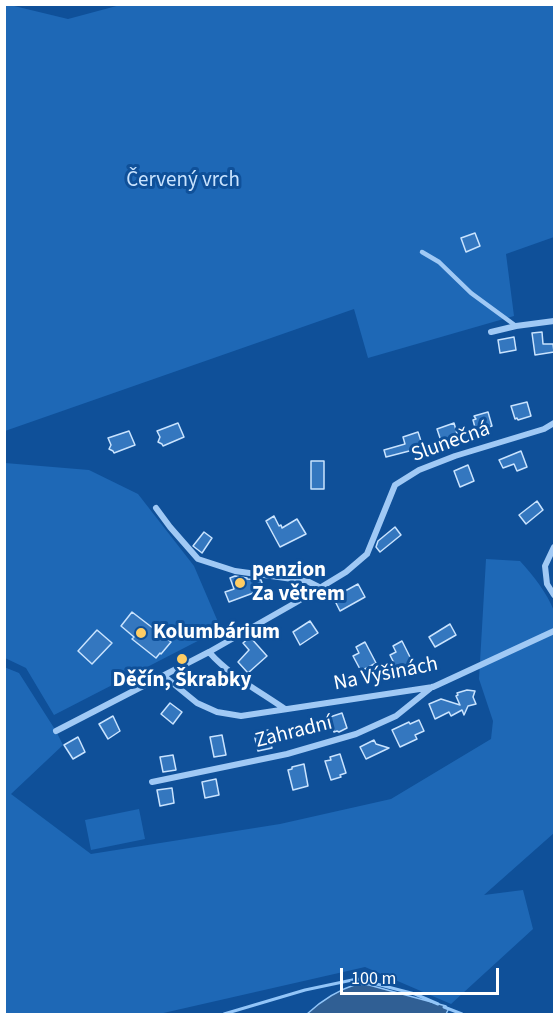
<!DOCTYPE html>
<html>
<head>
<meta charset="utf-8">
<style>
  body { margin:0 }
  #map { position:relative; width:559px; height:1019px; overflow:hidden; background:#0f5099; font-family:"Source Sans 3",sans-serif }
  canvas { display:block }
  .frame { position:absolute; inset:0; border:6px solid #fff; pointer-events:none }
  .scale { position:absolute; left:340px; top:968px; width:159px; height:27px; box-sizing:border-box; border:3px solid #fff; border-top:0; padding-left:8px; font-size:18px; line-height:21px; white-space:nowrap; color:#fff; -webkit-text-stroke:4px #0f5099; paint-order:stroke }
</style>
</head>
<body>
<div id="map">
<canvas width="559" height="1019"></canvas>
<div class="frame"></div>
<div class="scale">100 m</div>
</div>
<script>
const c = document.querySelector('canvas').getContext('2d');
c.lineJoin = 'round';
function paint(path, color) {
  c.fillStyle = color;
  c.fill(path, 'evenodd');
}
function trace(path, color, width, dash) {
  c.strokeStyle = color;
  c.lineWidth = width;
  c.lineCap = dash ? 'butt' : 'round';
  c.setLineDash(dash || []);
  c.stroke(path);
}
function write(font, color, halo, rows, align = 'center') {
  c.font = font + ' "Source Sans 3",sans-serif';
  c.lineWidth = 6;
  c.setLineDash([]);
  c.textBaseline = 'middle';
  c.strokeStyle = halo;
  c.fillStyle = color;
  for (const [text, x, y, turn = 0] of rows) {
    c.save();
    c.translate(x, y);
    c.rotate((+turn || 0) * Math.PI / 180);
    c.textAlign = isNaN(turn) ? turn : align;
    if (halo) c.strokeText(text, 0, 0);
    c.fillText(text, 0, 0);
    c.restore();
  }
}
const green = new Path2D(`
  M124 4 554 5V237L506 254 514 316 368 358 354 309 5 431 4 5H10L68 19Z
  M5 463 89 470 138 494 194 566 221 629 54 715 26 668 5 658Z
  M486 559 520 561C533 575 547 593 554 611V833L484 895 523 890 533 929 451 1004 365 967 159 1014H5L4 667 19 673 56 731 63 745 11 794 91 854 280 824 391 799 491 739 493 721 479 679Z
  M139 809 145 839 91 850 85 820Z`);
const water = new Path2D(`
  M357 984 369 985 446 1006 448 1010 446 1014H307C322 1000 338 990 357 984Z`);
const stream = new Path2D(`
  M444 1007 462 1014
  M224 1014 305 990 357 979 415 994 438 1004`);
const building = new Path2D(`
  M475 233 480 246 466 252 461 238Z
  M542 332 543 344H553L554 352 535 355 532 333Z
  M514 337 516 350 500 353 498 340Z
  M527 402 531 416 518 420 517 418 515 419 511 406Z
  M488 412 492 426 476 431 473 420 476 419 474 416Z
  M178 423 184 437 163 446 162 444 158 442 160 437 157 431Z
  M454 423 458 437 441 441 437 429Z
  M129 431 135 445 114 453 113 451 109 449 111 445 108 438Z
  M418 432 425 453 417 449 386 457 384 450 405 444 403 437Z
  M521 451 527 467 517 471 514 464 503 468 499 460Z
  M311 461H324V489H311Z
  M468 465 474 481 460 487 454 471Z
  M537 501 543 510 526 524 519 515Z
  M274 516 279 526 281 525 282 528 297 519 306 534 280 547 266 521Z
  M395 527 401 535 380 552 376 547 378 541Z
  M204 532 212 538 202 553 193 546Z
  M235 576 247 578V579L261 580 264 589 229 602 225 592 234 589 230 578Z
  M358 584 365 597 340 611 336 603 339 601 336 596Z
  M132 612 171 642 161 654 160 653 156 658 132 639 134 637 121 626Z
  M310 621 318 633 300 645 293 632Z
  M450 624 456 635 435 647 429 637Z
  M97 630 112 643 92 664 78 651Z
  M250 637 267 656 248 673 238 662 249 650 243 643Z
  M402 641 413 663 398 671 390 655 396 652 393 646Z
  M365 642 376 663 361 671 353 656 359 653 356 647Z
  M467 690 475 691 473 697 476 704 468 706 464 715 462 710 451 716 449 712 435 719 429 704 441 699 460 705 456 696 458 695 457 693Z
  M170 703 182 712 173 724 161 714Z
  M342 713 347 728 339 732 337 731 334 732 330 717Z
  M113 716 120 731 108 739 99 724Z
  M419 720 424 731 415 735 417 739 400 747 392 730 409 722 410 724Z
  M268 730 272 748 258 751 254 734Z
  M222 735 226 755 214 757 210 737Z
  M78 737 85 752 73 759 64 745Z
  M374 740 376 744 389 748 366 759 360 747Z
  M340 754 346 773 340 775 341 777 331 780 325 761 331 760 330 757Z
  M173 755 176 770 163 772 160 757Z
  M304 764 308 786 293 790 288 770 292 769V767Z
  M216 779 219 795 205 798 202 782Z
  M172 788 174 803 160 806 157 790Z`);
const lane = new Path2D(`
  M422 252 439 262 471 293 516 326`);
const street = new Path2D(`
  M491 332 516 326 554 321
  M156 508 170 527 198 559 235 571 307 581 321 588
  M554 547 545 566 547 584 554 595
  M209 652C229 675 259 691 285 709
  M164 676 197 703 217 712 241 716 433 687 554 631
  M56 731 209 652 295 603 346 572 367 554 395 485 419 470 455 456 544 429 554 423
  M152 782 287 754 356 734 396 716 432 687`);
const markers = [
  [240,583,6,"#ffcd64"],
  [141,633,6,"#ffcd64"],
  [182,659,6,"#ffcd64"]
];
const parkNames = [
  ["Červený vrch",183,181]
];
const streetNames = [
  ["Slunečná",451,443,-20],
  ["Na Výšinách",386,675,-11],
  ["Zahradní",294,733,-14]
];
const poiNames = [
  ["penzion",252,571],
  ["Za větrem",252,595],
  ["Kolumbárium",153,633],
  ["Děčín, Škrabky",182,681,"center"]
];
paint(green, '#1e68b6');
paint(water, '#305f94');
trace(water, '#92c5f8', 1.5);
trace(stream, '#92c5f8', 3);
paint(building, '#3477bf');
trace(building, '#c9e3fe', 1.5);
trace(lane, '#a0c9f5', 4.5);
trace(street, '#a0c9f5', 6);
for (const [x, y, r, color] of markers) {
  const dot = new Path2D();
  dot.arc(x, y, r, 0, 2 * Math.PI);
  c.fillStyle = color;
  c.fill(dot);
  trace(dot, '#0f5099', 2);
}
write('21px', '#c9e3fe', '#0f5099', parkNames);
write('21px', '#fff', '#0f5099', streetNames);
write('bold 21px', '#fff', '#0f5099', poiNames, 'left');
</script>
</body>
</html>
